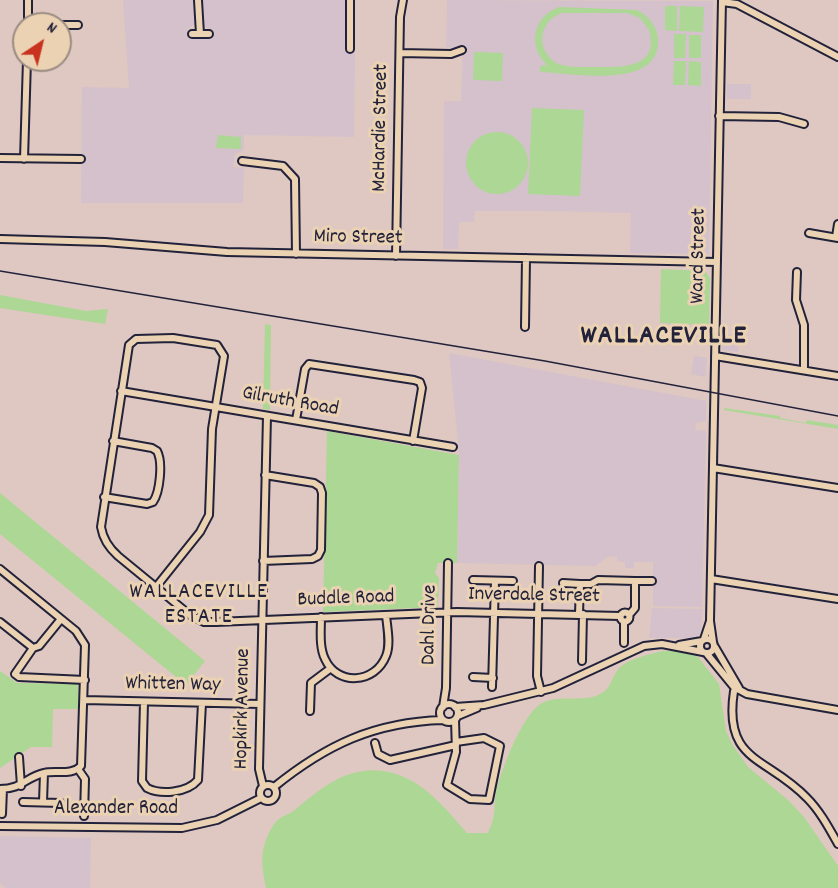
<!DOCTYPE html>
<html>
<head>
<meta charset="utf-8">
<style>
  body { margin:0 }
  #map { position:relative; width:838px; height:888px; overflow:hidden; background:#dec8c1; font-family:Dekko,sans-serif }
  canvas { display:block }
  .north { position:absolute; left:12px; top:12px; width:60px; height:60px; box-sizing:border-box; background:#ebd2b3; border:2px solid #9b8c83; border-radius:50%; rotate:35deg; font-size:16px; font-weight:700; line-height:24px; text-align:center; color:#22223b }
  .north::after { content:''; display:block; margin:auto; width:21px; height:27px; background:#c8321e; clip-path:polygon(50% 0,100% 100%,50% 72%,0 100%) }
</style>
</head>
<body>
<div id="map">
<canvas width="838" height="888"></canvas>
<div class="north">N</div>
</div>
<script>
const c = document.querySelector('canvas').getContext('2d');
c.lineJoin = 'round';
function paint(path, color) {
  c.fillStyle = color;
  c.fill(path, 'evenodd');
}
function trace(path, color, width, dash) {
  c.strokeStyle = color;
  c.lineWidth = width;
  c.lineCap = dash ? 'butt' : 'round';
  c.setLineDash(dash || []);
  c.stroke(path);
}
function write(font, color, halo, rows, align = 'center') {
  c.font = font + ' Dekko,sans-serif';
  c.lineWidth = 6;
  c.setLineDash([]);
  c.textBaseline = 'middle';
  c.strokeStyle = halo;
  c.fillStyle = color;
  for (const [text, x, y, turn = 0] of rows) {
    c.save();
    c.translate(x, y);
    c.rotate((+turn || 0) * Math.PI / 180);
    c.textAlign = isNaN(turn) ? turn : align;
    if (halo) c.strokeText(text, 0, 0);
    c.fillText(text, 0, 0);
    c.restore();
  }
}
const built = new Path2D(`
  M123 0H193L195 24 188 29 189 39 211 38V31L204 26 203 0H346L345 49H355L354 137 244 135V150L235 154 233 167 244 168 243 203H81L82 87 129 88Z
  M447 0 713 1 709 254 630 253 631 213 547 211H475L474 222H459L458 249H443L444 101H461L463 48 446 47Z
  M727 84H751V99H727Z
  M660 323 707 324 706 338 660 337Z
  M723 334 739 335 738 352 722 350Z
  M449 353 706 401V421L696 423 695 430 706 431 702 607 653 606V562H634V568H625V562L617 561V557L609 556 595 566 457 563 459 451Z
  M694 356 707 358 705 377 691 374Z
  M652 608 703 609 700 635 691 638H649Z
  M0 836 91 838 90 888H6L0 883Z`);
const green = new Path2D(`
  M665 6H677V31L665 30Z
  M680 6 704 7 703 32 679 31Z
  M559 7 637 10C649 16 657 26 658 39 661 91 572 73 540 72V66L547 65C527 46 533 16 559 7ZM562 13H627L640 18 649 30C660 69 621 67 596 67 584 67 570 68 558 64 536 52 537 22 562 13Z
  M674 34H686L685 58H674Z
  M689 35H701V58H689Z
  M474 52 503 53 502 81 473 80Z
  M674 61H686L685 85H673Z
  M689 61 701 62V86L688 85Z
  M532 108 584 110 580 196 528 194Z
  M466 163a31 31 0 1 1 62 0a31 31 0 1 1-62 0Z
  M218 135 241 137V149L216 148Z
  M661 269 705 271 710 278 709 325 660 323Z
  M0 295 86 311 108 309 105 324 0 308Z
  M265 324 271 325 270 410 263 409Z
  M724 408 780 416V418L806 423 807 420 838 425V429L724 410Z
  M327 431 459 455 457 563H438L435 573 439 578 438 607 323 612Z
  M0 493 205 661 186 685 0 534Z
  M662 651H684L698 657 719 684 726 731 732 744 748 767 788 800 804 817 838 866V888H266C263 874 260 856 265 843 267 836 273 823 279 819 284 815 290 814 295 810 323 786 352 762 393 773 426 783 445 808 467 833H488C497 813 493 811 496 793 501 771 523 711 544 702 561 695 583 702 598 695 612 689 609 682 617 671 625 659 648 655 662 651Z
  M0 671 17 683 78 684 79 709H53L52 747H31L0 768Z`);
const minor = new Path2D(`
  M198 0 200 34
  M722 2 737 4 838 57
  M28 24V0
  M60 25H78
  M192 34H209
  M350 49V0
  M400 53 451 54 462 50
  M719 116 779 117 804 124
  M0 158 81 159
  M24 159 27 60
  M242 161 283 166 295 179 296 254
  M809 233 838 238
  M836 237 838 224
  M0 239 105 242 227 252 717 262
  M396 256 400 17 403 0
  M797 272 796 300 804 325V370
  M525 327 526 258
  M715 356 838 376
  M121 391 453 447
  M296 420 305 369 309 364 414 380 420 382 422 388 413 441
  M713 468 838 488
  M104 497 147 504 153 502C160 492 163 462 157 451L152 448 113 441
  M263 561 312 559 318 556 321 550 322 493 320 487 314 483 265 475
  M539 566 537 676 541 692
  M0 569 76 631 85 645 81 766C71 776 56 770 44 773 26 777 22 789 0 789
  M711 579 838 599
  M473 580 513 581
  M635 581H652
  M563 583 580 584
  M156 587 200 532 209 515 212 429 224 356 217 345 173 338 136 339 129 345 101 527C103 539 109 548 118 556L190 615 204 622H216L457 612 620 616
  M620.5 617a4.5 4.5 0 1 1 9 0a4.5 4.5 0 1 1-9 0Z
  M579 614 580 584H591L598 580 635 581V608L629 615
  M321 617C321 630 319 647 325 659 337 686 375 684 386 656 391 644 387 627 386 615
  M0 622 33 648 39 646 61 619
  M624 622V643
  M700 646a7 7 0 1 1 14 0a7 7 0 1 1-14 0Z
  M704 639 710 621
  M713 642 710 621 722 0
  M679 645 702 641
  M715 647 739 688
  M33 648 15 674 19 677 85 680
  M707 654 734 687 747 694 838 710
  M582 661 583 614
  M473 677 493 678
  M492 687 495 581
  M739 688 734 691C723 763 767 756 807 798 820 811 829 828 838 844
  M84 700 260 704
  M144 702 142 781 147 788C161 795 187 793 198 780L202 703
  M440 713a9 9 0 1 1 18 0a9 9 0 1 1-18 0Z
  M443 707 446 688 448 563
  M455 707 484 705 553 688 644 646 662 644 703 652
  M310 711 311 683 331 668
  M458 716 477 708
  M455 720 456 752 447 785 470 799 489 800 500 746 484 738 456 742
  M375 743 378 754 390 760 456 745
  M19 757 21 786
  M78 769 85 779 84 816
  M260 793a8 8 0 1 1 16 0a8 8 0 1 1-16 0Z
  M263 786 259 769 267 416
  M274 787C326 745 374 722 443 720
  M23 802 61 803
  M43 802 44 773
  M2 814 3 789
  M0 826 182 828 217 820 261 798`);
const rail = new Path2D(`
  M0 271 545 361 838 416`);
const streetNames = [
  ["McHardie Street",382,128,-89],
  ["Miro Street",358,239,1],
  ["Ward Street",700,256,-89],
  ["Gilruth Road",290,403,10],
  ["Inverdale Street",534,597,1],
  ["Buddle Road",346,600,-2],
  ["Dahl Drive",431,625,-89],
  ["Whitten Way",173,686,1],
  ["Hopkirk Avenue",244,709,-89],
  ["Alexander Road",116,810]
];
const neighbourhoodNames = [
  ["WALLACEVILLE",199,594],
  ["ESTATE",199,619]
];
const districtNames = [
  ["WALLACEVILLE",664,338]
];
paint(built, '#d5c1cb');
paint(green, '#add794');
trace(minor, '#22223b', 10);
trace(minor, '#ebd2b3', 6);
trace(rail, '#22223b', 1.5);
write('21px', '#22223b', '#ebd2b3', streetNames);
c.letterSpacing = '1.5px';
write('22px', '#22223b', '#ebd2b3', neighbourhoodNames);
c.letterSpacing = '0px';
c.letterSpacing = '1.5px';
write('bold 27px', '#22223b', '#ebd2b3', districtNames);
c.letterSpacing = '0px';
</script>
</body>
</html>
